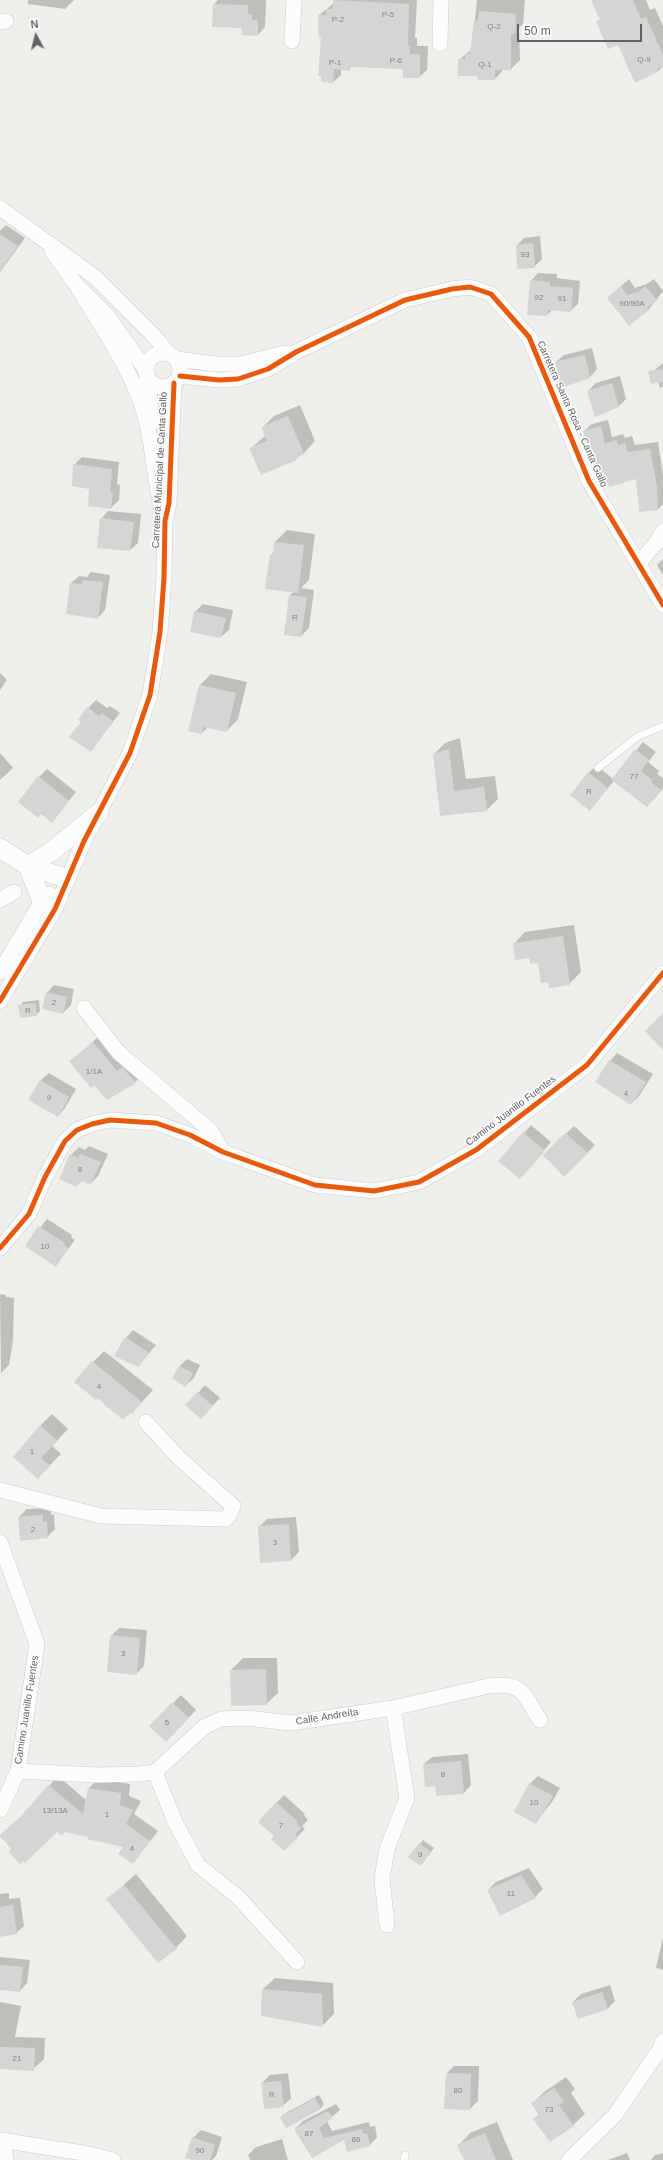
<!DOCTYPE html>
<html>
<head>
<meta charset="utf-8">
<style>
  body { margin:0 }
  #map { position:relative; width:663px; height:2160px; overflow:hidden; background:#efeeea; font-family:Arial,sans-serif }
  canvas { display:block }
  .north { position:absolute; left:16px; top:16px; width:40px; height:40px; -webkit-text-stroke:3px #fff; paint-order:stroke; rotate:353deg; font-size:11px; font-weight:700; line-height:16px; text-align:center; color:#5f6368 }
  .north::after { content:''; display:block; margin:auto; width:14px; height:18px; background:#5f6368; clip-path:polygon(50% 0,100% 100%,50% 72%,0 100%) }
  .scale { position:absolute; left:517px; top:24px; width:125px; height:18px; box-sizing:border-box; border:2px solid #5f6368; border-top:0; padding-left:5px; font-size:12px; line-height:14px; white-space:nowrap; color:#5f6368; -webkit-text-stroke:3px #fff; paint-order:stroke }
</style>
</head>
<body>
<div id="map">
<canvas width="663" height="2160"></canvas>
<div class="north">N</div>
<div class="scale">50 m</div>
</div>
<script>
const c = document.querySelector('canvas').getContext('2d');
c.lineJoin = 'round';
function paint(path, color) {
  c.fillStyle = color;
  c.fill(path, 'evenodd');
}
function trace(path, color, width, dash) {
  c.strokeStyle = color;
  c.lineWidth = width;
  c.lineCap = dash ? 'butt' : 'round';
  c.setLineDash(dash || []);
  c.stroke(path);
}
function write(font, color, halo, rows, align = 'center') {
  c.font = font + ' Arial,sans-serif';
  c.lineWidth = 3;
  c.setLineDash([]);
  c.textBaseline = 'middle';
  c.strokeStyle = halo;
  c.fillStyle = color;
  for (const [text, x, y, turn = 0] of rows) {
    c.save();
    c.translate(x, y);
    c.rotate((+turn || 0) * Math.PI / 180);
    c.textAlign = isNaN(turn) ? turn : align;
    if (halo) c.strokeText(text, 0, 0);
    c.fillText(text, 0, 0);
    c.restore();
  }
}
const shadow = new Path2D(`
  M28 0H74L65 9 28 4Z
  M218 0H266L265 27 258 35 243 27 214 4Z
  M334 0H417L415 38H417V46H428L427 70 419 77 404 68 352 66 349 70 341 69V75L333 82 322 37 319 15 334 3Z
  M477 0H525L523 24 519 28 520 60 511 69H504L495 79 478 75 459 60 472 49Z
  M592 0H646L650 10 655 8 663 26V66L658 71 635 82 618 44 597 22 601 18Z
  M6 225 25 238 0 272V231Z
  M540 236 542 259 534 267 517 245 524 238Z
  M538 273 557 274V278L580 281 578 304 570 311 553 309 547 315 531 281Z
  M629 279 635 288 647 284 654 279 663 291 649 309 629 325 608 298Z
  M592 348 597 369 590 377 556 362 564 355Z
  M663 363V387L660 388 655 370Z
  M620 376 626 399 618 407 588 391 596 383Z
  M300 405 315 441 304 453 296 459 250 449 266 435 262 428 274 416Z
  M608 420 612 437 623 434 625 438 632 436 635 445 658 442 663 475V504L658 509 637 478 592 445 584 431 592 424Z
  M82 457 119 462 117 484 120 485 119 500 111 508 90 488 74 465Z
  M108 511 141 514 138 543 130 550 101 519Z
  M287 530 315 534 309 580 301 588 314 590 309 628 301 636 290 595 294 592 271 555 274 551 275 542Z
  M663 559V575L657 565Z
  M91 572 110 575 105 610 98 618 71 583 79 576 87 577Z
  M203 604 233 610 229 630 221 637 195 612Z
  M0 673 7 680 0 690Z
  M211 674 247 682 238 719 227 731 208 727 202 733 199 686Z
  M96 700 107 708 110 706 120 713 90 751 82 722 88 708Z
  M460 738 466 779 495 776 498 799 486 811 442 815 434 754 445 743Z
  M643 742 656 752 648 762 659 771 657 774 663 778V788L655 798 647 806 614 781 590 809 589 773 596 765 613 779Z
  M0 753 13 768 0 780Z
  M47 769 76 792 52 822 39 777Z
  M574 925 581 972 569 984 549 981 539 962 514 944 525 932Z
  M54 985 74 989 71 1005 63 1013 47 993Z
  M39 1000 40 1011 36 1015 20 1006 23 1002Z
  M105 1031 147 1071 135 1082 95 1084 70 1062Z
  M617 1053 653 1074 639 1096 631 1104 610 1061Z
  M49 1073 76 1089 65 1108 58 1116 30 1099 41 1080Z
  M531 1125 551 1142 520 1178 524 1133Z
  M574 1126 595 1145 564 1176 544 1155Z
  M89 1146 108 1154 98 1176 90 1184 82 1180 77 1186 71 1155 79 1147 85 1150Z
  M47 1219 72 1235 71 1237 75 1240 56 1265 26 1245Z
  M0 1294 6 1295V1297L14 1298 13 1340 9 1365 1 1373Z
  M133 1330 156 1345 138 1366 126 1338Z
  M104 1351 153 1390 132 1413 131 1412 123 1419 98 1397 93 1362Z
  M187 1359 200 1365 194 1378 186 1385 179 1367Z
  M205 1385 220 1398 208 1410 198 1393Z
  M52 1414 68 1429 52 1446 61 1454 38 1477 40 1426Z
  M51 1508V1515L54 1514 55 1529 47 1537 19 1517 27 1509Z
  M296 1517 299 1552 291 1560 259 1527 267 1519Z
  M119 1628 147 1630 144 1666 136 1674 111 1636Z
  M243 1658H277L278 1693 266 1704 231 1670Z
  M181 1695 196 1710 166 1741 150 1726Z
  M468 1754 471 1785 464 1793 436 1785 424 1764 432 1757Z
  M58 1776 86 1800 89 1788 98 1779 130 1784 129 1796 141 1801 134 1814 158 1831 133 1863 125 1846 65 1831H57L13 1849 0 1836 25 1813Z
  M538 1776 560 1788 552 1802 536 1822 530 1784Z
  M284 1795 305 1814 304 1815 308 1820 302 1826 305 1829 292 1842 275 1836 259 1822Z
  M423 1840 434 1848 421 1865 410 1857Z
  M529 1868 543 1889 535 1897 488 1890 496 1882Z
  M136 1874 187 1936 176 1948 108 1899Z
  M9 1893V1899L20 1898 24 1926 16 1933 0 1936V1894Z
  M663 1937V1970L656 1968Z
  M0 1957 30 1960 27 1983 20 1991 0 1989Z
  M275 1978 333 1983 334 2014 322 2026 263 1989Z
  M610 1985 615 2001 608 2008 573 2002 581 1994Z
  M0 2002 21 2006 15 2037 45 2038 44 2059 33 2069 0 2068Z
  M454 2066H479L478 2101 470 2109 447 2073Z
  M288 2073 291 2098 283 2106 262 2083 270 2075Z
  M566 2077 575 2089 571 2093 585 2114 573 2125 534 2119 539 2114 532 2104 544 2092Z
  M319 2095 324 2104 321 2108 286 2127 281 2117 284 2114Z
  M336 2104 340 2110 327 2121 332 2131 369 2122 370 2127 375 2126 377 2137 370 2145 345 2139 312 2156 295 2129 303 2121Z
  M497 2122 513 2160H465L459 2145 470 2133Z
  M201 2130 222 2137 216 2156 212 2160H196L193 2138Z
  M282 2139 288 2160H250L248 2155 256 2147Z
  M627 2153 630 2160H608Z
  M663 2153V2160H651L655 2155Z`);
const building = new Path2D(`
  M333 0 409 4 408 45 410 46V54H420V78H403V69L350 67V71L334 69 333 83 321 82V76H318L321 38H319L318 32V14L326 15V9H333Z
  M591 0H633L641 19 646 17 663 55V66L657 69 658 72 635 83 618 45 608 49 596 22 600 20Z
  M213 4 248 5V14H252V20H258V36L242 35V28L212 27Z
  M479 11 516 14 515 34H511V70H495V80H478L477 76H458V59H465V54H470L474 20H478Z
  M0 234 18 246 0 271Z
  M533 243 535 268 517 269 516 245Z
  M530 280 550 282V286L573 288 571 312 548 310 547 316 527 315Z
  M621 286 627 295 638 292 645 286 657 300 647 308 649 310 629 326 607 298Z
  M585 355 590 378 561 388 555 362Z
  M663 369V382L651 384 648 371Z
  M612 383 619 407 595 417 587 391Z
  M288 416 304 454 296 458 297 460 261 475 249 448 267 441 261 427Z
  M601 426 605 444 616 440 618 445 625 443 628 452 650 449 657 487 658 510 639 512 636 479 609 487 608 483 602 484 591 446 587 447 583 431Z
  M73 464 112 469 110 492H113L111 509 88 506 89 489 72 486Z
  M100 518 134 522 130 551 97 548Z
  M274 542 304 545 298 593 265 589 270 554 273 555Z
  M83 580 103 582 98 619 66 614 70 583 82 584Z
  M289 595 307 597 301 637 284 635Z
  M194 611 226 618 221 638 190 632Z
  M199 685 236 693 227 732 203 727 202 734 188 731Z
  M87 707 99 716 102 713 113 721 91 752 69 737 81 722 78 720Z
  M449 749 454 791 484 787 487 811 440 816 433 754Z
  M635 749 649 760 641 771 652 780 651 782 661 790 647 807 611 780Z
  M588 772 608 788 590 811 570 795Z
  M38 776 69 801 52 823 41 814 38 818 18 802Z
  M563 936 570 985 549 988 548 982 541 983 538 963 530 964 529 958 515 960 513 943Z
  M46 992 67 997 63 1014 42 1009Z
  M35 1003 37 1016 20 1018 18 1005Z
  M663 1013V1050L645 1031Z
  M93 1042 117 1071 122 1067 136 1083 107 1100 95 1086 91 1088 69 1061Z
  M609 1060 646 1082 631 1105 595 1082Z
  M40 1080 69 1097 58 1117 28 1100Z
  M523 1132 545 1151 520 1179 498 1161Z
  M565 1133 588 1153 564 1177 543 1155Z
  M70 1154 78 1158 80 1154 101 1162 90 1185 80 1180 77 1187 59 1179Z
  M38 1226 65 1243 64 1245 68 1248 56 1267 25 1246Z
  M125 1337 149 1353 138 1367 114 1356Z
  M92 1361 142 1402 132 1414 130 1412 123 1420 97 1398 96 1400 74 1382Z
  M179 1366 193 1373 186 1387 172 1378Z
  M197 1392 213 1406 201 1419 185 1405Z
  M40 1425 57 1441 41 1458 50 1466 38 1479 13 1457Z
  M43 1515V1522H47L48 1538 20 1541 18 1517Z
  M289 1524 291 1561 260 1563 258 1526Z
  M110 1635 140 1638 137 1675 107 1672Z
  M266 1669 267 1705 231 1706 230 1670Z
  M172 1702 189 1718 166 1742 149 1726Z
  M461 1761 464 1794 436 1796 435 1786 425 1787 423 1764Z
  M529 1783 553 1796 536 1824 514 1812Z
  M48 1785 83 1814 88 1788 121 1793 120 1805 133 1810 126 1824 150 1841 133 1864 118 1854 123 1847 87 1839 88 1837 65 1832 62 1836 57 1832 25 1863 23 1861 20 1864 9 1852 11 1849 0 1835 15 1821 16 1822Z
  M276 1802 298 1822 297 1824 301 1828 295 1834 298 1837 284 1851 271 1839 274 1836 258 1822Z
  M419 1843 431 1852 421 1866 408 1857Z
  M521 1875 536 1898 500 1916 487 1890Z
  M124 1885 177 1949 158 1963 106 1899Z
  M13 1905 17 1934 0 1937V1907Z
  M0 1965 23 1967 20 1992 0 1990Z
  M262 1989 322 1994 323 2027 261 2016Z
  M602 1992 608 2009 578 2019 572 2002Z
  M0 2047 35 2048 34 2071 0 2069Z
  M446 2073 471 2074 470 2110 444 2109Z
  M281 2081 284 2107 264 2109 261 2083Z
  M554 2088 564 2102 559 2105 574 2126 550 2142 533 2119 539 2115 531 2103Z
  M315 2098 321 2109 286 2128 280 2117Z
  M328 2111 333 2118 319 2128 324 2138 362 2129 363 2134 367 2133 370 2146 347 2152 344 2140 312 2158 294 2129Z
  M485 2133 496 2160H464L457 2145Z
  M192 2137 215 2145 210 2160H193L185 2158Z`);
const service = new Path2D(`
  M598 768 637 737 663 726
  M404 2160 405 2155`);
const minor = new Path2D(`
  M0 22 6 21
  M292 41 294 0
  M440 44 441 0
  M0 208 95 277 154 336 169 354
  M52 251 75 283 107 315 145 369
  M75 283C96 318 121 354 137 392 154 432 152 476 164 518
  M146 370a17 17 0 1 1 34 0a17 17 0 1 1-34 0Z
  M176 359 215 364H241L285 353
  M180 376 219 380 238 379 268 369 296 352 405 300 452 289 470 287 491 294 529 337 589 481 663 605
  M147 378 153 422
  M639 563 656 543 663 531
  M0 900 14 892
  M0 972 42 901 49 894
  M0 1001 55 909 84 841 130 753 150 695 160 632 164 578 165 521 169 503 174 383
  M84 1008 119 1053 211 1131 223 1152
  M0 1248 29 1214 45 1177 65 1141 77 1130 92 1124 110 1120 156 1123 190 1135 223 1152 315 1185 374 1191 419 1182 476 1150 587 1065 663 973
  M0 1490 101 1516 226 1519 230 1514 233 1506 178 1457 146 1422
  M0 1542 37 1644 18 1771 0 1810
  M18 1771 97 1775 139 1774 155 1772 204 1727 221 1719 247 1718 291 1723 393 1708 488 1686C525 1682 522 1693 540 1720
  M155 1772 175 1822 198 1865 238 1897 297 1962
  M387 1925 382 1879 387 1849 407 1798 393 1708
  M0 2140 89 2154 113 2160
  M3 2140 6 2160
  M569 2160 615 2115 660 2049 663 2041`);
const tertiary = new Path2D(`
  M0 848 28 866 66 878
  M42 901 28 866 52 851 99 813`);
const cycleway = new Path2D(`
  M180 376 219 380 238 379 268 369 296 352 405 300 452 289 470 287 491 294 529 337 589 481 663 605
  M0 1001 55 909 84 841 130 753 150 695 160 632 164 578 165 521 169 503 174 383
  M0 1248 29 1214 45 1177 65 1141 77 1130 92 1124 110 1120 156 1123 190 1135 223 1152 315 1185 374 1191 419 1182 476 1150 587 1065 663 973`);
const numberNames = [
  ["P-5",388,15],
  ["P-2",338,20],
  ["Q-2",494,27],
  ["Q-9",644,60],
  ["P-6",396,61],
  ["P-1",335,63],
  ["Q-1",485,65],
  ["93",525,255],
  ["92",539,298],
  ["91",562,299],
  ["90/90A",632,304],
  ["R",295,618],
  ["77",634,777],
  ["R",589,792],
  ["2",54,1003],
  ["R",28,1011],
  ["1/1A",94,1072],
  ["4",626,1094],
  ["9",49,1098],
  ["8",80,1170],
  ["10",45,1247],
  ["4",99,1387],
  ["1",32,1452],
  ["2",33,1530],
  ["3",275,1543],
  ["3",123,1654],
  ["5",167,1723],
  ["8",443,1775],
  ["10",534,1803],
  ["13/13A",55,1811],
  ["1",107,1815],
  ["7",281,1826],
  ["4",132,1849],
  ["9",420,1855],
  ["11",511,1894],
  ["21",17,2059],
  ["80",458,2091],
  ["R",272,2095],
  ["73",549,2110],
  ["87",309,2134],
  ["86",356,2140],
  ["90",200,2151]
];
const streetNames = [
  ["Carretera Santa Rosa - Canta Gallo",572,414,66],
  ["Carretera Municipal de Canta Gallo",160,470,-87],
  ["Camino Juanillo Fuentes",511,1111,-37],
  ["Camino Juanillo Fuentes",27,1710,-81],
  ["Calle Andreíta",327,1717,-9]
];
paint(shadow, '#0003');
paint(building, '#d6d5d3');
trace(service, '#cbcccc', 8);
trace(minor, '#cbcccc', 16);
trace(tertiary, '#cbcccc', 20);
trace(service, '#fdfcfc', 7);
trace(minor, '#fdfcfc', 15);
trace(tertiary, '#fdfcfc', 19);
trace(cycleway, '#e8590c', 5);
write('8px', '#7e8184', null, numberNames);
write('10px', '#5f6368', '#fff', streetNames);
</script>
</body>
</html>
